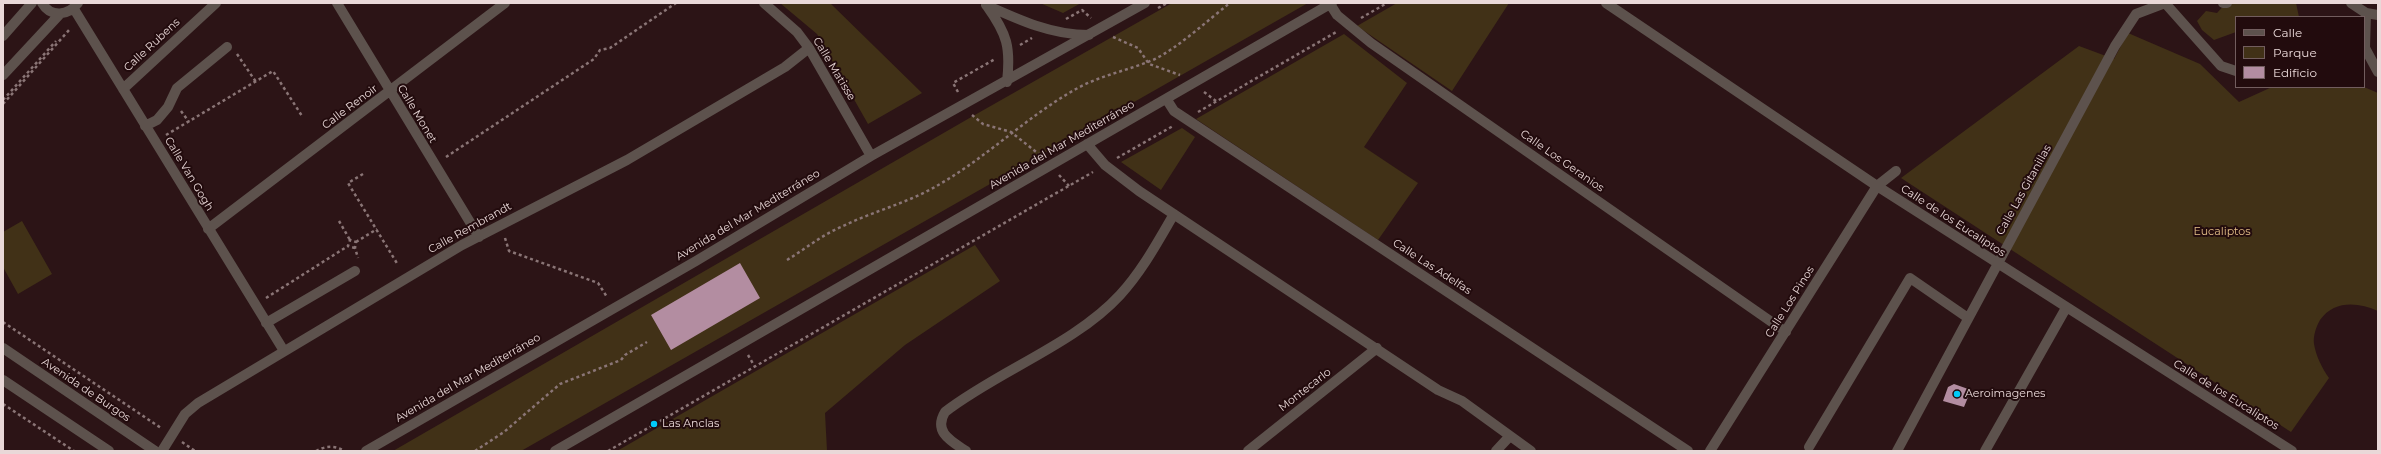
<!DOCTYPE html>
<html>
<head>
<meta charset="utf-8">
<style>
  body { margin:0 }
  #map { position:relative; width:2381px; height:454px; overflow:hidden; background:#2c1416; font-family:Montserrat,sans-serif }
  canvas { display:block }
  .frame { position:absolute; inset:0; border:4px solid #e9d8d8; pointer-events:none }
  .legend { position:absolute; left:2235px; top:16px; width:130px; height:72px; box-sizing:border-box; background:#220b0d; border:1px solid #725d5e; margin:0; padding:5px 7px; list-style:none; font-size:12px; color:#e9d8d8 }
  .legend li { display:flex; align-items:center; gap:8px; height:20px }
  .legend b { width:20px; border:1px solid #725d5e }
</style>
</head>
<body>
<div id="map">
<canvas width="2381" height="454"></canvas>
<div class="frame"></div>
<ul class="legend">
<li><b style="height:5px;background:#5d524d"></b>Calle</li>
<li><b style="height:11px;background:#413117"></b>Parque</li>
<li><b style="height:11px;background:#b38da1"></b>Edificio</li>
</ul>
</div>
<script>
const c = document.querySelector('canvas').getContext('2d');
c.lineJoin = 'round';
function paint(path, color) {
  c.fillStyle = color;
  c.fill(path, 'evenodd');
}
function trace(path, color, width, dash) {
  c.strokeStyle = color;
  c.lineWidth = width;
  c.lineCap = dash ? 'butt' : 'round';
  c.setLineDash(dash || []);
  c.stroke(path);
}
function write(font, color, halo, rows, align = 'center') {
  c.font = font + ' Montserrat,sans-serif';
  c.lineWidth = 4;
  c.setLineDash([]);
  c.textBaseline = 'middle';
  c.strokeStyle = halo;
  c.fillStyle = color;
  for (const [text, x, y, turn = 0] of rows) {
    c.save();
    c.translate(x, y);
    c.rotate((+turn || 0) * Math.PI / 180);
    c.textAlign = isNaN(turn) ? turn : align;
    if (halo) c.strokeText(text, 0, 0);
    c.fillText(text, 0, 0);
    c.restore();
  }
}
const green = new Path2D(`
  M780 3H830L922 93 868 124 817 34Z
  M1040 3H1081L1063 13Z
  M1172 3H1308L521 451H393L973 116Z
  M1397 3H1509L1452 91 1357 26Z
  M2226 3H2296L2299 17H2236V32L2214 40 2202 30 2197 21 2206 11 2217 13Z
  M2128 33 2200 64 2239 102 2272 87H2364L2378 93V311C2358 302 2334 300 2320 320 2316 327 2313 336 2314 344 2316 356 2322 368 2329 378L2291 432 1901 178 2079 46 2114 59Z
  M1344 34 1407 83 1364 147 1418 183 1378 240 1196 119Z
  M1182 128 1195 137 1161 190 1121 162Z
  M22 221 52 274 18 294 3 267V232Z
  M975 245 1000 281 905 345 825 413 827 451H617Z`);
const building = new Path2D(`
  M740 263 760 298 671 350 651 315Z
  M1954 384 1971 390 1964 407 1943 401 1948 387Z`);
const path = new Path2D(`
  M1158 8 1167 3
  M1361 18 1387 3
  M1066 19 1082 10 1091 18
  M1113 37 1138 48 1149 64 1180 75
  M1020 45 1032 38
  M237 54 256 82
  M958 92 953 83 995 59
  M1204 92 1216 101
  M3 100 56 41
  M3 104 70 29
  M181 111 189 122
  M1198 112 1338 31
  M972 115 983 124 1011 132 1040 155
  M166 135 273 71 302 116
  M446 157 594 59 600 50 610 48 676 3
  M1117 158 1173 126
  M363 174 348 183 398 265
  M1059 175 1069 186
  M339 221 350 240
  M505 238 509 251 598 283 607 297
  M356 242 377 229
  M355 248 348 246 350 240 356 242 355 248 358 258
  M787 260C805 249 822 235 841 227 873 211 909 203 940 184 988 156 1028 116 1076 89 1101 75 1130 70 1155 59 1179 47 1208 20 1230 3
  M266 298 348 246
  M3 322 161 428
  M748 355 755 367
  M3 404 74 451
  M182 442 195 451
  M316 451C325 446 335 445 344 451
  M475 451 504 432 560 384 621 360 625 355 647 342
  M608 451 1093 172`);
const minor = new Path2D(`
  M42 3C51 18 68 16 78 3
  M337 3 479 237
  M764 3 797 32 809 48 871 156
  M1606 3 1877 186 2292 451
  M2165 3 2221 66 2236 71
  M2223 3H2227
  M2351 3 2366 13 2378 15
  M1330 4 1337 15 1371 43 1786 332
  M986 5C1019 20 1052 35 1089 35
  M987 6C1007 34 1011 47 1007 82
  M74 9 284 351
  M2366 13 2365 48 2378 72
  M3 36 32 3
  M3 75 59 15
  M123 89 216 3
  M1167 100 1174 111 1688 451
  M145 126 157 120 168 107 177 88 227 47
  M1087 144 1105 165 1139 191 1438 390 1462 401 1531 451
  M208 229 505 3
  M266 323 355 271
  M3 348 155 451
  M3 380 109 451
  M1809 447 1910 278 1968 318
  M162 451 185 414 198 403 462 245 627 160 785 67 809 48
  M366 451 696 261 871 156 1145 3
  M555 451 1332 3
  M966 451C951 441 933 432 945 412 998 371 1075 344 1120 295 1142 271 1157 243 1174 214
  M1248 451 1377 348
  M1496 451 1509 437
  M1710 451 1877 186 1896 171
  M1897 451 2115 46 2136 14 2165 3
  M1985 451 2066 308`);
const markers = [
  [1957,394,4,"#00cbf8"],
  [654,424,4,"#00cbf8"]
];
const streetNames = [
  ["Calle Rubens",152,45,-43],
  ["Calle Matisse",834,69,59],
  ["Calle Renoir",350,107,-37],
  ["Calle Monet",417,114,59],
  ["Avenida del Mar Mediterráneo",1062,145,-30],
  ["Calle Los Geranios",1562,161,35],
  ["Calle Van Gogh",189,174,59],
  ["Calle Las Gitanillas",2024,190,-61],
  ["Avenida del Mar Mediterráneo",748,215,-31],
  ["Calle de los Eucaliptos",1953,221,33],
  ["Calle Rembrandt",470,228,-29],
  ["Calle Las Adelfas",1432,267,33],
  ["Calle Los Pinos",1790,302,-58],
  ["Avenida del Mar Mediterráneo",468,378,-30],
  ["Avenida de Burgos",86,390,34],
  ["Montecarlo",1305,390,-38],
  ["Calle de los Eucaliptos",2226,395,32]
];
const parkNames = [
  ["Eucaliptos",2222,232]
];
const poiNames = [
  ["Aeroimagenes",1965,394],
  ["Las Anclas",662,424]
];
paint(green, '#413117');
paint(building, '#b38da1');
trace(path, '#8a7576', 2.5, [3, 3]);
trace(minor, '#5d524d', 10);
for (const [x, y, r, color] of markers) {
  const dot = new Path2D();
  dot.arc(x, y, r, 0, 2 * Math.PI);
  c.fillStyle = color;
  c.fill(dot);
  trace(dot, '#220b0d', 1.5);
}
write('11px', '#e9d8d8', '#220b0d', streetNames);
write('11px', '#e4bf88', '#220b0d', parkNames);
write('11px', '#e9d8d8', '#220b0d', poiNames, 'left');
</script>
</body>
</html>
